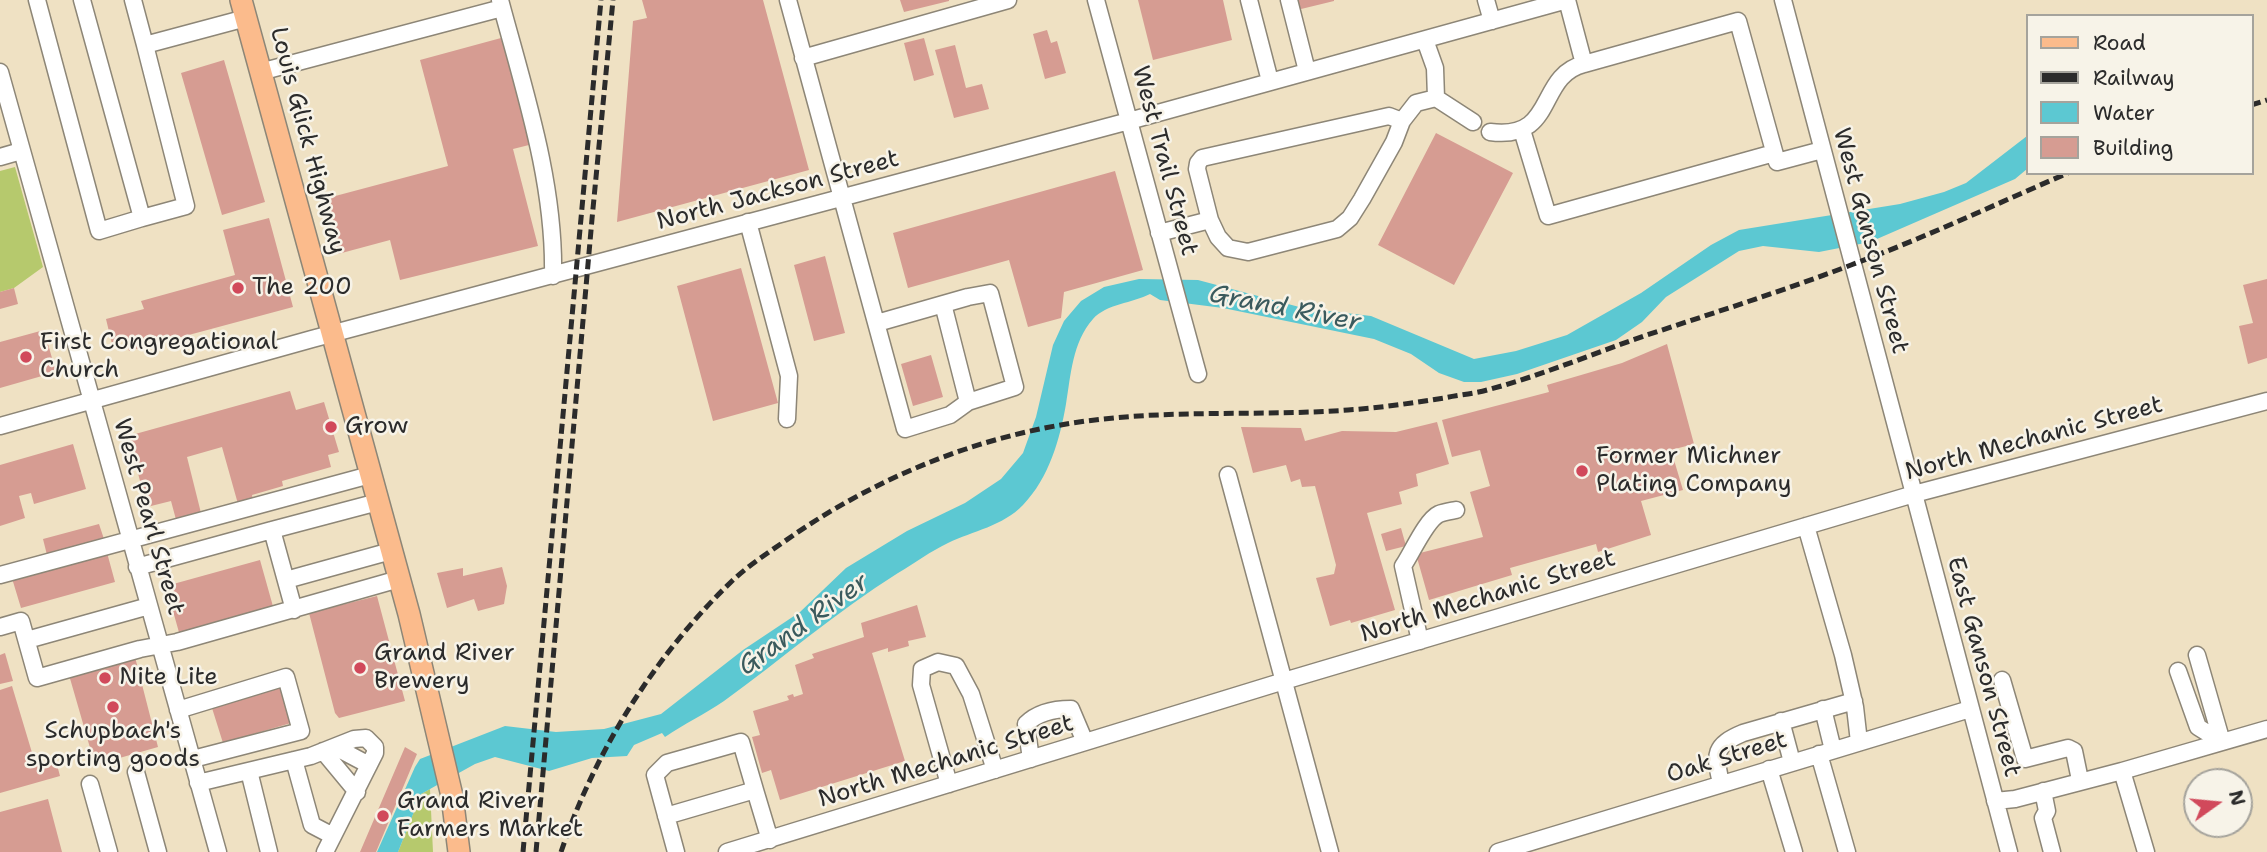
<!DOCTYPE html>
<html>
<head>
<meta charset="utf-8">
<style>
  body { margin:0 }
  #map { position:relative; width:2267px; height:852px; overflow:hidden; background:#efe1c3; font-family:"Shantell Sans",sans-serif }
  canvas { display:block }
  .legend { position:absolute; left:2026px; top:14px; width:228px; height:161px; box-sizing:border-box; background:#f7f3e8; border:2px solid #a5a39c; margin:0; padding:9px 12px; list-style:none; font-size:21px; color:#2b2b2b }
  .legend li { display:flex; align-items:center; gap:14px; height:35px }
  .legend b { width:35px; border:2px solid #a5a39c }
  .north { position:absolute; left:2183px; top:768px; width:70px; height:70px; box-sizing:border-box; background:#f7f3e8; border:2px solid #a5a39c; border-radius:50%; rotate:75deg; font-size:19px; font-weight:700; line-height:28px; text-align:center; color:#2b2b2b }
  .north::after { content:''; display:block; margin:auto; width:24px; height:32px; background:#d1495b; clip-path:polygon(50% 0,100% 100%,50% 72%,0 100%) }
</style>
</head>
<body>
<div id="map">
<canvas width="2267" height="852"></canvas>
<ul class="legend">
<li><b style="height:9px;background:#fbbb8c"></b>Road</li>
<li><b style="height:9px;background:#2b2b2b"></b>Railway</li>
<li><b style="height:19px;background:#5cc8d2"></b>Water</li>
<li><b style="height:19px;background:#d69c92"></b>Building</li>
</ul>
<div class="north">N</div>
</div>
<script>
const c = document.querySelector('canvas').getContext('2d');
c.lineJoin = 'round';
function paint(path, color) {
  c.fillStyle = color;
  c.fill(path, 'evenodd');
}
function trace(path, color, width, dash) {
  c.strokeStyle = color;
  c.lineWidth = width;
  c.lineCap = dash ? 'butt' : 'round';
  c.setLineDash(dash || []);
  c.stroke(path);
}
function write(font, color, halo, rows, align = 'center') {
  c.font = font + ' "Shantell Sans",sans-serif';
  c.lineWidth = 5;
  c.setLineDash([]);
  c.textBaseline = 'middle';
  c.strokeStyle = halo;
  c.fillStyle = color;
  for (const [text, x, y, turn = 0] of rows) {
    c.save();
    c.translate(x, y);
    c.rotate((+turn || 0) * Math.PI / 180);
    c.textAlign = isNaN(turn) ? turn : align;
    if (halo) c.strokeText(text, 0, 0);
    c.fillText(text, 0, 0);
    c.restore();
  }
}
const green = new Path2D(`
  M15 167 43 267 14 288 0 292V171Z
  M430 789 433 852H398L421 794Z`);
const water = new Path2D(`
  M2027 136V169L2015 179 1870 242 1819 252 1763 246 1739 251 1666 297 1642 322 1616 340 1517 374 1481 382H1464L1439 373 1411 354 1374 339 1223 308 1160 300 1150 294C1133 303 1106 304 1093 319 1072 343 1071 375 1066 404 1060 439 1049 478 1023 505 1003 526 973 531 948 543 931 551 915 563 898 573 837 611 782 659 724 701 705 714 684 724 665 737L662 733 634 745 627 756 592 758 549 771 495 757 475 764 421 794 398 852H377L415 767 420 759 505 726 556 732 604 729 661 714 743 650 800 612 846 568 907 531 965 503 1001 479 1023 453 1036 417 1053 345 1064 321 1081 301 1104 287 1139 279 1198 280 1303 308 1371 316 1474 359 1516 351 1567 335 1641 293 1711 245 1739 230 1900 204 1944 192 1966 183Z`);
const building = new Path2D(`
  M642 0H763L809 170 617 222 633 21 647 18Z
  M900 0H949V1L904 12Z
  M1138 0H1223L1232 40 1153 60Z
  M1294 0H1334V1L1297 10Z
  M1047 30 1051 43 1057 41 1066 73 1045 79 1033 34Z
  M501 38 533 144 513 149 538 246 400 280 390 240 338 254 324 199 448 166 420 60Z
  M924 38 934 75 914 81 904 43Z
  M955 45 966 88 982 84 989 109 954 118 935 50Z
  M224 60 265 202 222 215 181 73Z
  M1436 133 1513 173 1454 285 1378 245Z
  M1115 171 1143 270 1064 292 1061 318 1028 327 1009 260 908 288 893 233Z
  M269 218 293 307 129 351 126 340 112 344 106 319 144 309 141 301 235 275 223 230Z
  M825 256 845 333 814 341 794 265Z
  M741 268 778 403 713 421 677 286Z
  M2267 279V358L2248 364 2239 326 2253 323 2243 285Z
  M14 288 18 304 0 309V292Z
  M44 330 56 372 0 388V342Z
  M1667 344 1694 444 1671 450 1683 490 1641 501 1651 535 1598 552 1596 544 1510 568 1512 575 1429 600 1416 554 1483 537 1470 492 1490 486 1480 450 1452 457 1442 420 1549 392 1547 385 1622 363Z
  M931 355 943 397 913 406 901 364Z
  M290 391 296 410 324 402 339 452 328 455 331 467 282 481 283 486 252 495 253 500 238 504 222 447 187 457 203 521 178 527 171 501 147 507 128 436Z
  M1437 422 1449 464 1416 474 1418 486 1399 492 1402 504 1367 513 1395 610 1351 623 1350 620 1330 626 1316 578 1334 574 1336 565 1315 486 1302 487 1300 479 1291 482 1286 465 1253 473 1241 427 1301 428 1305 441 1342 431 1396 432Z
  M73 444 86 489 34 504 31 493 19 496 25 518 0 526V465Z
  M99 524 104 539 47 555 43 539Z
  M1401 528 1406 546 1386 551 1381 534Z
  M106 549 115 582 21 608 11 575Z
  M260 560 274 610 180 636 166 586Z
  M502 567 507 586 504 604 478 611 474 599 447 608 437 573 463 568V576Z
  M377 596 405 701 339 718 335 713 309 613Z
  M917 605 926 637 908 641 909 646 888 652V648L872 653 905 761 780 800 771 770 762 773 752 737 760 735 753 711 789 700 787 696 793 694 794 697 803 694 795 665 814 658 812 654 864 637 861 623Z
  M5 653 13 681 0 684V655Z
  M135 657 158 747 95 765 69 675Z
  M12 686 36 766 56 761 60 776 0 793V690Z
  M282 686 291 723 223 743 212 708Z
  M405 747 417 754 376 852H360Z
  M48 799 62 852H0V812Z`);
const minor = new Path2D(`
  M37 0 99 231 142 218
  M82 0 142 218 186 206 145 45 246 18
  M133 0 145 45
  M500 0C524 90 555 182 553 276
  M788 0 905 429 950 415 968 402 1015 387 990 293 968 297 877 323
  M1096 0 1198 374
  M1249 0 1270 81
  M1289 0 1307 71
  M1486 0 1492 21
  M1567 0 1584 64 1738 21 1777 162 1822 150
  M1783 0 2009 852
  M1425 40 1435 68 1436 98
  M803 58 1008 0
  M0 72 218 852
  M260 72 502 8
  M1522 130 1548 216 1774 153
  M1490 132C1557 141 1536 76 1584 64
  M0 157 21 151
  M1210 220 1197 169 1198 163 1202 158 1389 116 1402 121
  M748 222 789 376 787 419
  M1159 233 1210 220 1218 237 1228 248 1248 252 1337 229 1350 218 1362 199 1394 142 1402 121 1416 103 1436 98 1473 122
  M943 304 968 402
  M0 426 312 339 1129 121 1567 0
  M1228 475 1330 852
  M1806 526 1843 655 1855 707 1859 742
  M137 567 272 530
  M0 575 370 475
  M286 580 391 551
  M294 610 272 530 378 502
  M0 627 21 621 37 678 140 649 177 642 399 579
  M27 640 149 606
  M1420 641 1403 566C1412 553 1426 520 1439 514 1444 512 1451 511 1456 510
  M2197 655 2222 742
  M2178 671 2198 727 2222 742
  M2002 680 2025 759 2068 748 2074 751 2080 780
  M1823 709 1833 750
  M178 710 286 677 301 731 193 759
  M1781 721 1792 762
  M335 747 369 765
  M323 751 357 792
  M1819 754 1847 852
  M1031 759 1026 724C1038 712 1054 709 1071 709L1085 742
  M294 760 312 825 333 836
  M1769 769 1794 852
  M249 771 269 852
  M136 772 158 852
  M198 783 311 756 354 739 366 738 375 747V753L325 852
  M1721 783C1714 754 1714 745 1743 733L1854 701
  M90 784 109 852
  M949 784 921 685 922 669 938 662 956 666 971 694 995 770
  M755 790 770 840
  M2043 791 2047 811 2043 818 2052 852
  M1995 801 2015 799 2122 771
  M666 816 755 790 741 742 667 763 655 775 676 852
  M727 852 1284 681 1914 494 2267 401
  M1498 852 1970 709
  M2146 852 2122 771 2267 729`);
const major = new Path2D(`
  M241 0 409 614 452 796 459 852`);
const rail = new Path2D(`
  M2251 105 2267 100
  M523 852 601 0
  M536 852 592 219 613 0
  M561 852C595 751 655 655 732 581 751 563 774 549 795 534 888 471 992 431 1103 419 1185 410 1267 416 1348 410 1380 408 1412 403 1444 398 1458 395 1473 394 1487 390 1540 376 1592 354 1644 336 1713 313 1783 291 1851 265 1924 238 1996 204 2068 173`);
const markers = [
  [238,288,7,"#d1495b"],
  [26,357,7,"#d1495b"],
  [331,427,7,"#d1495b"],
  [1582,471,7,"#d1495b"],
  [360,668,7,"#d1495b"],
  [105,678,7,"#d1495b"],
  [113,707,7,"#d1495b"],
  [383,816,7,"#d1495b"]
];
const streetNames = [
  ["Louis Glick Highway",307,141,75],
  ["West Trail Street",1164,161,75],
  ["North Jackson Street",778,191,-15],
  ["West Ganson Street",1870,241,75],
  ["North Mechanic Street",2034,439,-15],
  ["West Pearl Street",148,517,74],
  ["North Mechanic Street",1488,597,-17],
  ["East Ganson Street",1983,667,75],
  ["Oak Street",1727,758,-17],
  ["North Mechanic Street",946,762,-17]
];
const poiNames = [
  ["The 200",252,288],
  ["First Congregational",40,343],
  ["Church",40,371],
  ["Grow",345,427],
  ["Former Michner",1596,457],
  ["Plating Company",1596,485],
  ["Grand River",374,654],
  ["Brewery",374,682],
  ["Nite Lite",119,678],
  ["Schupbach's",113,732,"center"],
  ["sporting goods",113,760,"center"],
  ["Grand River",397,802],
  ["Farmers Market",397,830]
];
const waterNames = [
  ["Grand River",1285,309,11],
  ["Grand River",804,625,-36]
];
paint(green, '#b6c96d');
paint(water, '#5cc8d2');
paint(building, '#d69c92');
trace(minor, '#8d8677', 19);
trace(major, '#8d8677', 24);
trace(minor, '#fff', 16);
trace(major, '#fbbb8c', 21);
trace(rail, '#2b2b2b', 5, [10, 5]);
for (const [x, y, r, color] of markers) {
  const dot = new Path2D();
  dot.arc(x, y, r, 0, 2 * Math.PI);
  c.fillStyle = color;
  c.fill(dot);
  trace(dot, '#f7f3e8', 2.5);
}
write('24px', '#2b2b2b', '#f7f3e8', streetNames);
write('24px', '#2b2b2b', '#f7f3e8', poiNames, 'left');
write('italic 26px', '#3a5a5d', '#f7f3e8', waterNames);
</script>
</body>
</html>
